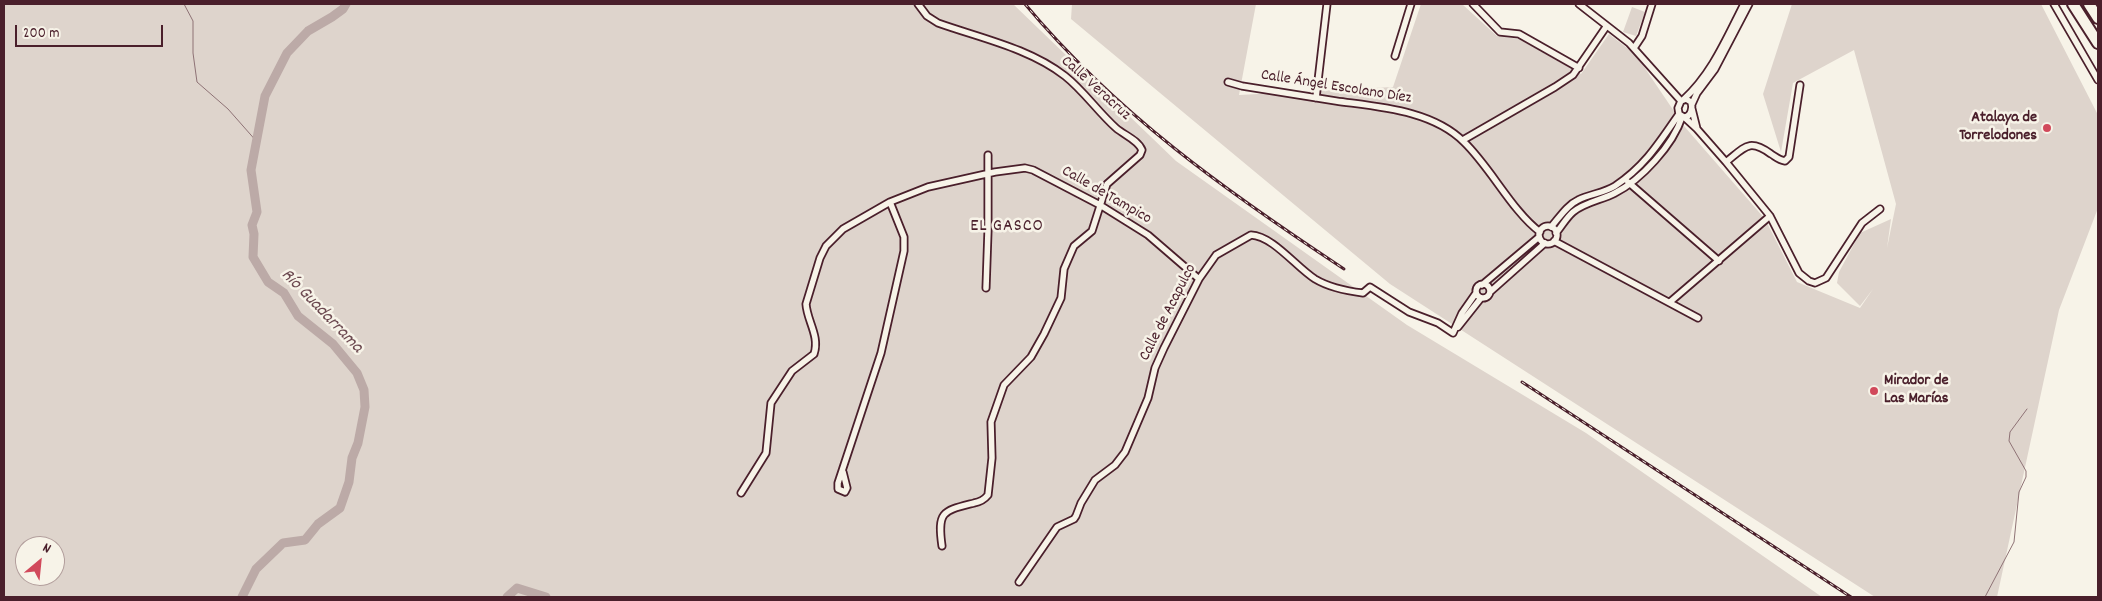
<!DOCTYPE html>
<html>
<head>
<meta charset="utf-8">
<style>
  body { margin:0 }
  #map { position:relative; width:2102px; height:601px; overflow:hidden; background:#f7f3e8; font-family:Dekko,sans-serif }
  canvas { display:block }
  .frame { position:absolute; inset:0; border:5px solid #4a1f2b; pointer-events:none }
  .north { position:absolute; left:15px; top:536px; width:50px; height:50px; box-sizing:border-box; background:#f7f3e8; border:1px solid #b29e9c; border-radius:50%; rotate:28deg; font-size:14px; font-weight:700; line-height:20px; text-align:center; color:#4a1f2b }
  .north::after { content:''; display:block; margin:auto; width:18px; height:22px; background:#d1495b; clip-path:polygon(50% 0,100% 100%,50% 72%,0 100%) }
  .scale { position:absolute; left:15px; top:25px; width:148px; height:22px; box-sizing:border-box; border:2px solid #4a1f2b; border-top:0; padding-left:6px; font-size:15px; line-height:18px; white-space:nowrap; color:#4a1f2b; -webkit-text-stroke:4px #f7f3e8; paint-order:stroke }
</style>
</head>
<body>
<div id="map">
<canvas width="2102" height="601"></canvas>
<div class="frame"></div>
<div class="north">N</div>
<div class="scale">200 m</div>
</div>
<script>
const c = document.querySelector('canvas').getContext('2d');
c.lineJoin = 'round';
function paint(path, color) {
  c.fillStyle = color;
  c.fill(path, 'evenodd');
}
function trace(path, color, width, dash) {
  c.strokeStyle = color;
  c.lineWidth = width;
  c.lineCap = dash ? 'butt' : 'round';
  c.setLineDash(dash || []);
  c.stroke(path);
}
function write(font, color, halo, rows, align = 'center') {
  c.font = font + ' Dekko,sans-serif';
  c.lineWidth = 5;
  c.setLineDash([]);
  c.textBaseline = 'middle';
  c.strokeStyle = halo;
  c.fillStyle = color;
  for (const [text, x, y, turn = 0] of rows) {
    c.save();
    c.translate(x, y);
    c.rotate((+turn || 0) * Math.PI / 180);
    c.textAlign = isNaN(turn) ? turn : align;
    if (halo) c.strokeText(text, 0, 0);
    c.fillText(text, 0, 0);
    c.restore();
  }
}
const green = new Path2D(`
  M4 4H1013L1176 161 1407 325 1586 433 1822 597H4ZM25 546H55V576H25Z
  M1072 4H1256L1239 95 1393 87 1421 4H1462L1497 36 1519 39 1581 74 1609 34 1636 55 1684 126 1765 219 1797 282 1860 308 1873 289 1860 306 1837 283 1839 272 1860 233 1891 219 1887 248 1896 204 1854 50 1793 83 1781 152 1763 94 1792 4H2041L2098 115V208L2059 310 1997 597H1875L1390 284 1071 19Z
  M1632 7 1645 12 1636 36 1623 32Z`);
const stream = new Path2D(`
  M184 4 193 21V53L197 82 228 109 258 143
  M1985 597 2014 542 2019 492 2026 477V471L2009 441 2010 432 2027 409`);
const river = new Path2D(`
  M242 597 256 569 283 543 305 540 318 524 340 508 349 482 352 458 358 443 365 407 364 390 357 373 333 344 298 316 284 293 268 282 253 257 254 234 252 225 257 212 251 170 265 96 287 53 308 31 332 17 343 9 346 4
  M507 597 517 588 546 597`);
const street = new Path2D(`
  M918 4 927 16 938 23C980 38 1029 48 1065 76 1084 91 1098 112 1116 128 1124 135 1138 140 1142 150L1140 155 1107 184 1092 231 1074 246 1064 269 1061 298 1044 334 1031 357 1004 385 991 422 992 458 988 495C984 500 980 502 974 503 943 511 937 511 942 546
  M1473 4 1500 32 1519 34 1579 68
  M1579 4 1629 43 1681 101
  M2054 4 2098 80
  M1634 48 1642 36 1652 4
  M1395 56 1411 4
  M1228 82 1242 86C1274 91 1305 96 1336 101 1379 107 1432 110 1464 142 1491 168 1512 211 1540 232
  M1316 98 1327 4
  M1686 99 1691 102C1693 108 1691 117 1684 117L1679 114 1678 108 1681 101Z
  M1683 100C1712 74 1727 37 1744 4
  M1692 104 1697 93 1715 69 1749 4
  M1692 109 1697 129
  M1684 117 1697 129 1726 162 1770 216 1799 273 1809 281 1815 283 1826 278 1862 223 1880 209
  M1463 140 1555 87 1573 75 1606 27
  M1726 162C1745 147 1749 138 1771 154 1776 157 1779 160 1785 161L1789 157 1800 85
  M1628 182 1719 261
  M1539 235a9 9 0 1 1 18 0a9 9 0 1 1-18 0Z
  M1551 227C1559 218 1567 205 1578 200 1590 194 1604 193 1615 186 1645 166 1659 143 1679 114
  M1556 233C1562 226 1566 218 1573 212 1585 202 1602 200 1615 193 1641 180 1673 145 1682 117
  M1554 241 1698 318
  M1476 291a7 7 0 1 1 14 0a7 7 0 1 1-14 0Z
  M1482 285 1539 237
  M986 288 988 231V155
  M1490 292 1545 243
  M1670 302 1770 216
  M1458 327 1481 298
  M1453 333 1462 313 1476 293
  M843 472 847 488 845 492 838 489V483L881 353 904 251V237L890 202
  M741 493 766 453 771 403 792 371 814 354C820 336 807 321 806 304L820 258 826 246 843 229 890 202 928 187 995 172 1025 168 1033 170 1100 205 1148 235 1199 279
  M1019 582 1057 527 1074 519 1076 516 1081 503 1095 480 1115 465 1125 452 1148 398 1155 368 1164 348 1199 279 1216 255 1251 235C1273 236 1296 267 1315 279 1330 288 1346 291 1363 293L1370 287 1409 312 1438 323 1453 333`);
const highway = new Path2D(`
  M2073 4 2098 43
  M2089 4 2098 18`);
const rail = new Path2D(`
  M1025 4C1117 114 1226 191 1344 269
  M1522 382 1851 597`);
const markers = [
  [2047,128,5,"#d1495b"],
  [1874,391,5,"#d1495b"]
];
const streetNames = [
  ["Calle Ángel Escolano Díez",1336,88,9],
  ["Calle Veracruz",1095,89,42],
  ["Calle de Tampico",1106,196,30],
  ["Calle de Acapulco",1169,313,-63]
];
const poiNames = [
  ["Atalaya de",2037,119],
  ["Torrelodones",2037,137],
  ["Mirador de",1884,382,"left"],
  ["Las Marías",1884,400,"left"]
];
const neighbourhoodNames = [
  ["EL GASCO",1007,228]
];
const waterNames = [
  ["Río Guadarrama",321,312,46]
];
paint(green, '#ded4cc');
trace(stream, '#8e7275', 1);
trace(river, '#bcaaa7', 9);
trace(street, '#4a1f2b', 9);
trace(highway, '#4a1f2b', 14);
trace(street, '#f7f3e8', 5.5);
trace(highway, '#f7f3e8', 10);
trace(rail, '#4a1f2b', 3);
trace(rail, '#f7f3e8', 1, [4]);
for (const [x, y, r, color] of markers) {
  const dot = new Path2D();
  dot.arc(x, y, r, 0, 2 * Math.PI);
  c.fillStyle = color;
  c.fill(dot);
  trace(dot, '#f7f3e8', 2);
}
write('16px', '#4a1f2b', '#f7f3e8', streetNames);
write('bold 16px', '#4a1f2b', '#f7f3e8', poiNames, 'right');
c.letterSpacing = '1px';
write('18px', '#4a1f2b', '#f7f3e8', neighbourhoodNames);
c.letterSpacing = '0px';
write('italic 18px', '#6c4950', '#f7f3e8', waterNames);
</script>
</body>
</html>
